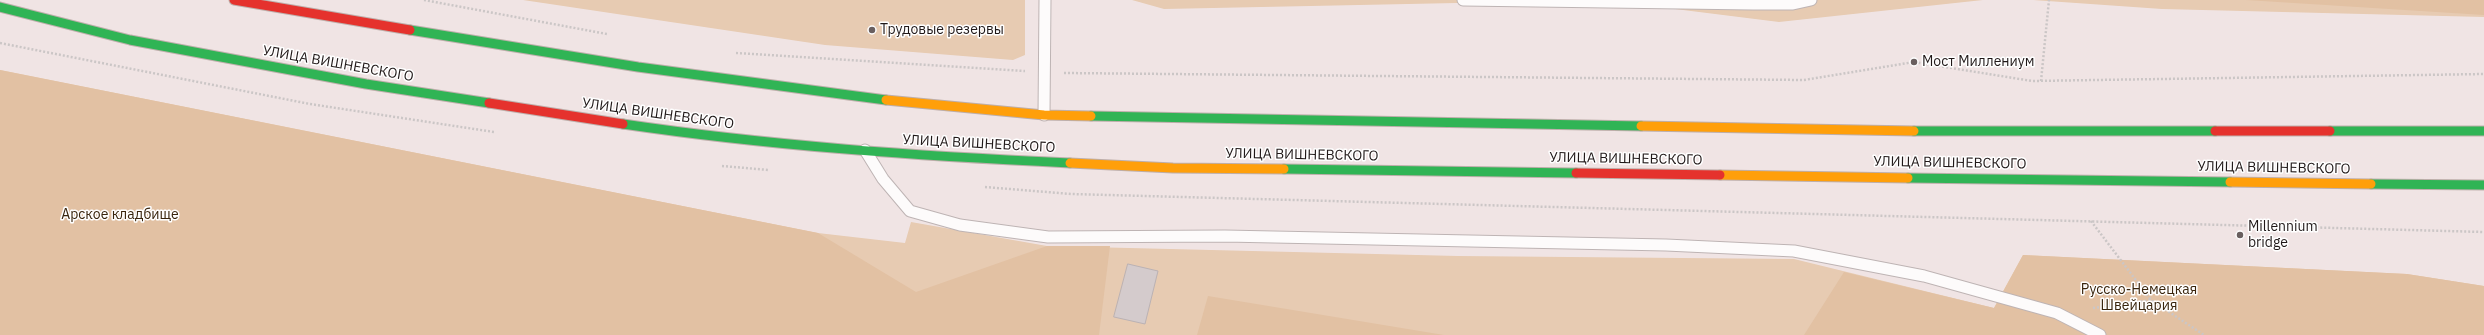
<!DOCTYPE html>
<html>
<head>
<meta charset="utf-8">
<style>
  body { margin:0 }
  canvas { display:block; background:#f0e4e4 }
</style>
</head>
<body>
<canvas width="2484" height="335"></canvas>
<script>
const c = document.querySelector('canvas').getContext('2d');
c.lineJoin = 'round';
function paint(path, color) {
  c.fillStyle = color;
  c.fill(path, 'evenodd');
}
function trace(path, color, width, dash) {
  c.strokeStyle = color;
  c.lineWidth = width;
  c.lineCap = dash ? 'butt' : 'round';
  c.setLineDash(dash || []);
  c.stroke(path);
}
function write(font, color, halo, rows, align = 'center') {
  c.font = font + ' "IBM Plex Sans",sans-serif';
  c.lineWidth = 3;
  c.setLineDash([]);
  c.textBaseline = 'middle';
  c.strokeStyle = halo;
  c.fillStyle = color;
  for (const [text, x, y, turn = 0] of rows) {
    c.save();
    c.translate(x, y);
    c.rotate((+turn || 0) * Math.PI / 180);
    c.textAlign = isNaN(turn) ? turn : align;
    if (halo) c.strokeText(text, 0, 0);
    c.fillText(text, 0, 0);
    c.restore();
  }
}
const green = new Path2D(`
  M523 0H1025V55L1013 60 825 45Z
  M1132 0H1983L1779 22 1603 0 1164 9Z
  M2033 0H2484V17L2162 9Z
  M0 70 818 233 905 243 911 222 1047 246 1458 256 1794 259 1994 308 2023 255 2407 274 2484 286V335H0Z`);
const forest = new Path2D(`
  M2246 0H2484V15Z
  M0 70 818 233 916 292 1047 246H1110L1099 335H0Z
  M2023 255 2407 274 2484 286V335H1804L1844 272 1994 308Z
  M1208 296 1444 335H1197Z`);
const building = new Path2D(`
  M1128 264 1158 271 1145 324 1114 317Z`);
const path = new Path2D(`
  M424 0 607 34
  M0 43 310 104 494 132
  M736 53 1025 71
  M1064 73 1804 80 1914 62 2032 81 2484 74
  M2041 81 2049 0
  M722 166 769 170
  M985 187 1071 194 2484 232
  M2091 221 2151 300 2204 335
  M2093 308 2151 300`);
const lane = new Path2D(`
  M1463 0 1753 4H1793L1811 0
  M1044 115 1045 0
  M865 150 883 179 910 211 960 225 1048 237 1225 236 1666 245 1794 251 1924 276 2057 313 2100 335`);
const fast = new Path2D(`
  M0 7 130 40 366 84 489 103
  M410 30 638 67 886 100
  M1091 116 1641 126
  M623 124C771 146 920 156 1070 163
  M1914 131H2215
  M2330 131H2484
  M1284 169 1576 173
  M1908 178 2230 182
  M2371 184 2484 185`);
const slow = new Path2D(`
  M886 100 1044 115 1091 116
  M1641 126 1914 131
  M1070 163 1173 168 1284 169
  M1720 175 1908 178
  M2230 182 2371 184`);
const jam = new Path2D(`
  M234 0 410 30
  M489 103 623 124
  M2215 131H2330
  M1576 173 1720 175`);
const markers = [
  [872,30,4,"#695f5f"],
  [1914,62,4,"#695f5f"],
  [2240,235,4,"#695f5f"]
];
const poiNames = [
  ["Трудовые резервы",880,30],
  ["Мост Миллениум",1922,62],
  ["Millennium",2248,227],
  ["bridge",2248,243]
];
const streetNames = [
  ["УЛИЦА ВИШНЕВСКОГО",338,64,10],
  ["УЛИЦА ВИШНЕВСКОГО",658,114,8],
  ["УЛИЦА ВИШНЕВСКОГО",979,144,3],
  ["УЛИЦА ВИШНЕВСКОГО",1302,155,1],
  ["УЛИЦА ВИШНЕВСКОГО",1626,159,1],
  ["УЛИЦА ВИШНЕВСКОГО",1950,163,1],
  ["УЛИЦА ВИШНЕВСКОГО",2274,168,1]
];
const parkNames = [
  ["Арское кладбище",120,215],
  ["Русско-Немецкая",2139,290],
  ["Швейцария",2139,306]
];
paint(green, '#e7cbb2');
paint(forest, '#e2c1a3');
paint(building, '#d4cbcc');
trace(building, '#bbb2b4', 1);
trace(lane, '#beb4b4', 13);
trace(fast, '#beafab', 11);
trace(slow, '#beafab', 11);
trace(jam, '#beafab', 11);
trace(path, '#cbc6c6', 2.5, [2, 2]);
trace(lane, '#fdfbfb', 11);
trace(fast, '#30b455', 9);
trace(slow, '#ff9f0a', 9);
trace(jam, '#e5322d', 9);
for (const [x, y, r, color] of markers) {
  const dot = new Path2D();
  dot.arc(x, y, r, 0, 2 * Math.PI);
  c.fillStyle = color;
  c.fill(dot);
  trace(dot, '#fff', 1.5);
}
write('14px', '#201818', '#fff', poiNames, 'left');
write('14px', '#201818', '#fff', streetNames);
write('14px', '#39240c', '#fff', parkNames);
</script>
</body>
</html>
